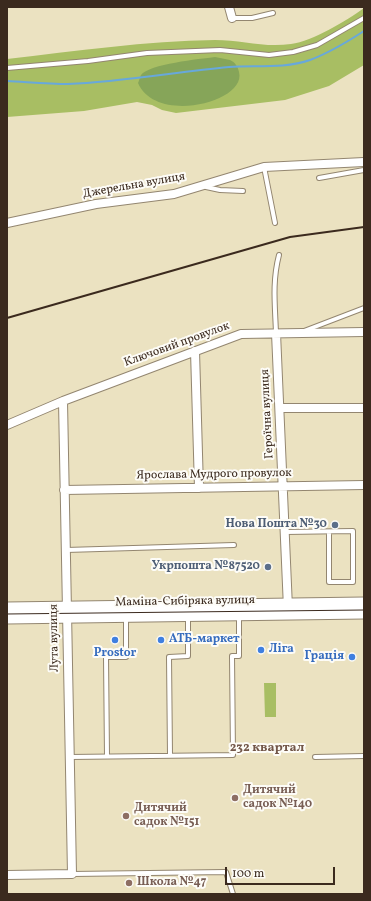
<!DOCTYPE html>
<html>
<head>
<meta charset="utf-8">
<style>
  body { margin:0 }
  #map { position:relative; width:371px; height:901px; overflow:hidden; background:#ebe2c1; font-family:Vollkorn,serif }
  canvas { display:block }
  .frame { position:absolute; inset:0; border:8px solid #3b2a1e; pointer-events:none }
  .scale { position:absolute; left:225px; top:867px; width:110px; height:18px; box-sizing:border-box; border:2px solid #3b2a1e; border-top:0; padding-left:5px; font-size:12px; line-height:14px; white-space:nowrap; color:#3b2a1e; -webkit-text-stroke:3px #fdfcf7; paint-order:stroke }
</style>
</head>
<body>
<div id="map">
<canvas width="371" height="901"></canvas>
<div class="frame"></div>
<div class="scale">100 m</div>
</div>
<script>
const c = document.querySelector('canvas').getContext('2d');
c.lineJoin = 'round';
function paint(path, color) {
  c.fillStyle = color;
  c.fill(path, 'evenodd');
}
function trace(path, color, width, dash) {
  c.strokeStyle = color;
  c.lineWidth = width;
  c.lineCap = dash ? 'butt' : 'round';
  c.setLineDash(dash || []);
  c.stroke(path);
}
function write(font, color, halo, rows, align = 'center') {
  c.font = font + ' Vollkorn,serif';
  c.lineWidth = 4;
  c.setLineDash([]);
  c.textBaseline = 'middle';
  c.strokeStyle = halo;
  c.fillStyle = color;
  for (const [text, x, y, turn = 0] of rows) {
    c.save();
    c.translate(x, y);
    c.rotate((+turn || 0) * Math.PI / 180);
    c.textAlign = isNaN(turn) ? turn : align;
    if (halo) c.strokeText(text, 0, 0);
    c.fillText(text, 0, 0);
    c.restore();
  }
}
const green = new Path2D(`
  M364 8V65L329 86 285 100 176 113 162 110 152 105 137 102 84 111 7 117V59C76 51 146 41 215 40 241 40 265 48 291 44 313 41 346 21 364 8Z
  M264 683H276V717H265Z`);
const forest = new Path2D(`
  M215 57C220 58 225 59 230 60 235 62 238 67 239 72 247 102 156 125 138 83 139 81 140 77 141 75 149 64 200 59 215 57Z`);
const stream = new Path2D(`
  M7 81C27 82 48 84 68 84 122 82 175 72 229 67 255 65 284 69 310 60 329 53 347 42 364 31`);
const service = new Path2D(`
  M232 18H252L273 13
  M7 68 88 61 147 53 220 50 269 55 293 52 317 45 364 18
  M264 167 275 223
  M319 178 364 170
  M206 187 220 190 243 191
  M304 331 364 308
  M276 333C275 305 272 282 279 255
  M285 532 353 531V582H329V532
  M66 550 234 545
  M170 755 169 657 188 656V617
  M107 756 106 657H126V616
  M70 757 233 755 232 656H239V615
  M315 757 364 756
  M72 874 226 872 233 894`);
const minor = new Path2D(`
  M229 7 232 18
  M7 223 96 204 174 194 264 167 364 162
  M276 333 288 608
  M195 351 199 488
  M280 408H364
  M7 425 63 401 241 334 364 332
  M64 490 364 485
  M7 875 72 874 63 401`);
const secondary = new Path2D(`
  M7 608 364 603
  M7 618 364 613`);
const tram = new Path2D(`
  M7 614 364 610`);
const rail = new Path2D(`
  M7 318 290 237 364 227`);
const markers = [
  [335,525,4,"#5c6f8a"],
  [268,567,4,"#5c6f8a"],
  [115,640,4,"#3f7fe0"],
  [161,640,4,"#3f7fe0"],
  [261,650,4,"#3f7fe0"],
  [352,657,4,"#3f7fe0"],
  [235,798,4,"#8d6e63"],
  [126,816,4,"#8d6e63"],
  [129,883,4,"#8d6e63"]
];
const streetNames = [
  ["Джерельна вулиця",134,186,-10],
  ["Ключовий провулок",177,345,-20],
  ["Героїчна вулиця",268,414,-93],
  ["Ярослава Мудрого провулок",214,475,-1],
  ["Маміна-Сибіряка вулиця",185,602,-1],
  ["Лута вулиця",55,638,-91]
];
const serviceNames = [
  ["Нова Пошта №30",327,525],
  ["Укрпошта №87520",260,567]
];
const shopNames = [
  ["АТБ-маркет",169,640],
  ["Ліга",269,650],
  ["Prostor",115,654,"center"],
  ["Грація",344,657,"right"]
];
const educationNames = [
  ["Дитячий",243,791],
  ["садок №140",243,805],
  ["Дитячий",134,809],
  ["садок №151",134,823],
  ["Школа №47",137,883]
];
const neighbourhoodNames = [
  ["232 квартал",267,749]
];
paint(green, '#a8be63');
paint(forest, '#86a559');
trace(stream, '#68a8db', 2);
trace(service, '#938670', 6);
trace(minor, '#938670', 10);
trace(secondary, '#938670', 13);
trace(service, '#fff', 4);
trace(minor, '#fff', 8);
trace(secondary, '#fff', 11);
trace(tram, '#3b2a1e', 1);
trace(rail, '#3b2a1e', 2);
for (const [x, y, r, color] of markers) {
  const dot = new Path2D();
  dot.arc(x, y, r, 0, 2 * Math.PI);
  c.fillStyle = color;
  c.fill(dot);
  trace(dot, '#fdfcf7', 1.5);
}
write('12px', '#3b2a1e', '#fdfcf7', streetNames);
write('bold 12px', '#4e5e75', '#fdfcf7', serviceNames, 'right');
write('bold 12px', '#366cbe', '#fdfcf7', shopNames, 'left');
write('bold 12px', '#785e54', '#fdfcf7', educationNames, 'left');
write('bold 13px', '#725648', '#fdfcf7', neighbourhoodNames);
</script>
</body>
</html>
